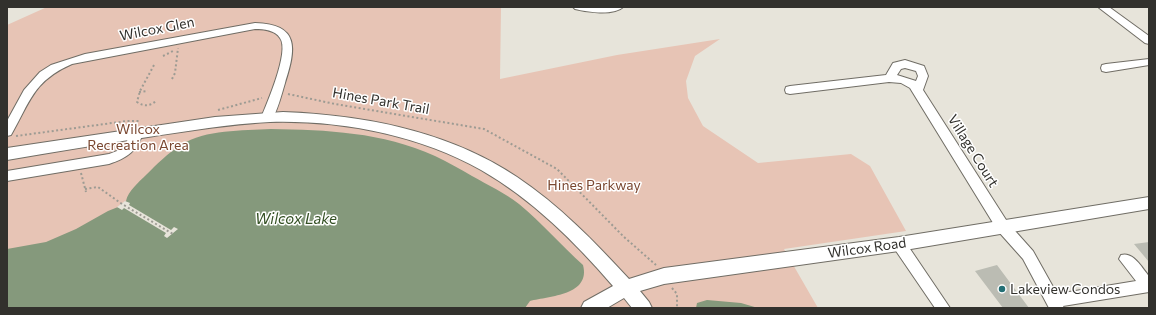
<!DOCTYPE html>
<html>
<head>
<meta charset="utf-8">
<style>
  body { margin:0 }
  #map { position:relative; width:1156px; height:315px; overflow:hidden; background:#e7e4da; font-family:Commissioner,sans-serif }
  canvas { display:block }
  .frame { position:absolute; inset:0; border:8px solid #32312d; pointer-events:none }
</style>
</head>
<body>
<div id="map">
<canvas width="1156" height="315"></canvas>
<div class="frame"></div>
</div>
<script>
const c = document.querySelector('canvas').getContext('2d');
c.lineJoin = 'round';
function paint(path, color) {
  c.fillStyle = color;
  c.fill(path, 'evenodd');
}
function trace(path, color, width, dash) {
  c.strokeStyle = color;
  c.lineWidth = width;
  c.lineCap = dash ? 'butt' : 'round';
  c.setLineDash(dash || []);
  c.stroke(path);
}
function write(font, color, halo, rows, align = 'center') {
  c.font = font + ' Commissioner,sans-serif';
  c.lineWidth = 3;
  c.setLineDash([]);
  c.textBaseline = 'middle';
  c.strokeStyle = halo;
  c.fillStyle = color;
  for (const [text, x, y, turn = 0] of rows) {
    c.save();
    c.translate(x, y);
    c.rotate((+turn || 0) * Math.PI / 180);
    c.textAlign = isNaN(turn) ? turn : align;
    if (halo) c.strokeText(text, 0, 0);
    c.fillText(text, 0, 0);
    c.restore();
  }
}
const green = new Path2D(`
  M47 7H501L500 79 617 55 720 39 695 56 686 81 688 98 703 126 758 163 851 154 870 166 906 231 784 249 818 308H7V25Z`);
const water = new Path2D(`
  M271 129C327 130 382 132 435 156 448 162 460 169 472 176 488 185 505 193 519 204 542 223 561 245 583 265 591 295 550 296 530 301L525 308H7V249L46 242 76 229 108 211 118 207 126 201C128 191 139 182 146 175 157 164 168 153 181 145 206 129 242 131 271 129Z
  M707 300 741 303 758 308H696L697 303Z`);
const pier = new Path2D(`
  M125 201 130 203 129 205 171 230 174 227 178 229 167 238 164 236 166 233 124 208 122 210 117 207Z`);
const building = new Path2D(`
  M1149 242V262L1134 244Z
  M997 265 1029 308H1003L975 271Z`);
const path = new Path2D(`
  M163 56 173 51
  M154 65 140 91 137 102C144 107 151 106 157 100
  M172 79 175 73 178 48
  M139 92 148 91
  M288 94 335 104 484 129 557 169 624 237 656 265
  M218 110 262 98
  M16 136 127 121H141
  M81 173 86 192
  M85 189 98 187 122 204 173 234
  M672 288 677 294V308`);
const minor = new Path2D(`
  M573 7H623C614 16 586 12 575 9Z
  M1098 7H1109L1149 36V44L1145 43Z
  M255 23C300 24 296 49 285 83 281 96 278 110 271 121L267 122 263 121 261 118C267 103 290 51 280 38 275 30 264 29 255 29L72 64C33 81 30 102 11 135L7 136V121L24 90 40 72 51 65 85 54Z
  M1149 59V65L1106 72 1102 71 1101 68 1102 65 1106 64Z
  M905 60 924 66 928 76 923 90 1008 223 1033 251 1057 294 1136 281 1119 259 1121 255C1133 251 1142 268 1149 276V292L1063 306 1064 308H1049L1023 259 998 231 910 88 901 83 889 82 790 94 786 93 785 90 786 87 790 86 886 75 893 63ZM905 68 916 71 918 76 916 81 897 75 901 69Z
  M137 129 141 130 143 133C137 151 127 158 109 164L7 181V171L109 154C125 149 125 144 133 130Z
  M899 238 904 240 950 308H935L894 248 892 244 894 240Z`);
const tertiary = new Path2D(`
  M283 112C365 115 448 131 517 177 559 205 595 242 629 279L664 268 899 237 1149 197V209L899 251 664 284 640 291 649 302 652 308H632L624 298 607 308H581L584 302 613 286C575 242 533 200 481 170 419 135 341 120 270 122 229 124 188 131 148 137 101 144 54 152 7 160V148L215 117Z`);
const markers = [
  [1002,289,4,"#246f75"]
];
const streetNames = [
  ["Wilcox Glen",157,29,-11],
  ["Hines Park Trail",381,101,10],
  ["Village Court",973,151,58],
  ["Wilcox Road",867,248,-8]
];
const parkNames = [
  ["Wilcox",138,129],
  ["Recreation Area",138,145],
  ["Hines Parkway",594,185]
];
const poiNames = [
  ["Lakeview Condos",1010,289]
];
const waterNames = [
  ["Wilcox Lake",296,219]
];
paint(green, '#e7c4b5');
paint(water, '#85997c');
paint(pier, '#e7e4da');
paint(building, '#bbbcb3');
trace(minor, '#706d65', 2);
trace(tertiary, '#706d65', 2);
trace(path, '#9d9b93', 2, [2, 2.5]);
paint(minor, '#fff');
paint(tertiary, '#fff');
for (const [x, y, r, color] of markers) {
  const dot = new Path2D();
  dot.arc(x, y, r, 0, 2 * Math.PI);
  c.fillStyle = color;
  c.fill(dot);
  trace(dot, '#fff', 1.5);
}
write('14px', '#32312d', '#fff', streetNames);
write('14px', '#7a4730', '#fff', parkNames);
write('14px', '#32312d', '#fff', poiNames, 'left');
write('italic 15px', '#355125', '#fff', waterNames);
</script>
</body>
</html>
